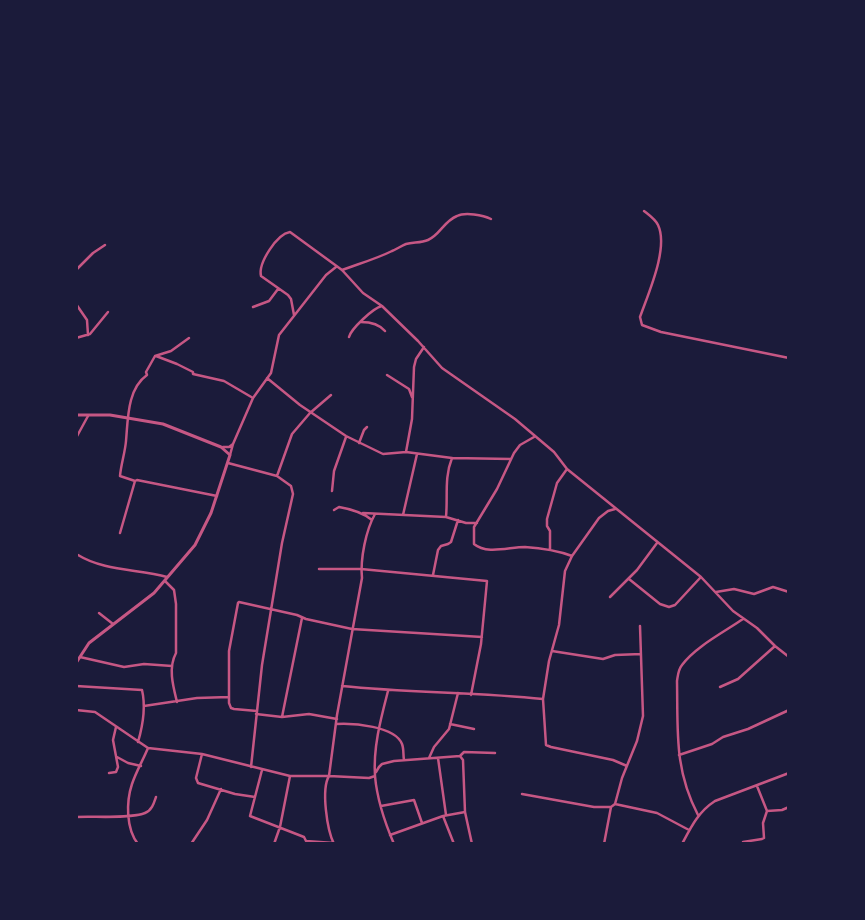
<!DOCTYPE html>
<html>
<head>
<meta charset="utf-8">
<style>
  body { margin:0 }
  #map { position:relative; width:865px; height:920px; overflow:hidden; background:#1b1b3a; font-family:"Crimson Pro",serif }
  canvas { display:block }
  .frame { position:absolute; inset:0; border:78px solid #1b1b3a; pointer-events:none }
</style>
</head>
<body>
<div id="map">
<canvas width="865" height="920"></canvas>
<div class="frame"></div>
</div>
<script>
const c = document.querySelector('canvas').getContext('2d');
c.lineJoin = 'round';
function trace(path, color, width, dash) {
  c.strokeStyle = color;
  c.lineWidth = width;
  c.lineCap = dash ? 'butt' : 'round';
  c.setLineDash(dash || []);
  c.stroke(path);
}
const minor = new Path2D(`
  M644 211C649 215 655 219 658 225 669 248 648 294 640 317L642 325 661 332 789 358
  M76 270 93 253 105 245
  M342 270C358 264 376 259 392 251 397 249 401 246 406 244 413 242 421 243 428 240 440 235 444 221 457 216 465 212 483 215 491 219
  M76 304 87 320 88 335
  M253 307 269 301 278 289
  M294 315 291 299 288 295 261 276C258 263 277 234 290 232L342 270 363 293 382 306 418 341 442 368 515 419 554 452 567 469 701 577 733 611 757 628 775 646 789 657
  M361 322C370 322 379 324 385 331
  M349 337C351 329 373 308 382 306
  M76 338 90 334 108 312
  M156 356 177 364 193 372V374L224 381 253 398
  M387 375 409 389 412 397
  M267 378 300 405 346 436 383 454 406 452 452 458 511 459
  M534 437 520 445 514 453 497 489 474 527V544C487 555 509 547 525 547 541 548 556 550 572 556
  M76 438 88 416
  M359 443 364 430 367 427
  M223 447H229L233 444
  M406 452 412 419 414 367 416 359 424 347
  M230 455 233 444 253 398 271 373 279 335 326 275 336 267
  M228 463 277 476 291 486 293 494 282 543 262 665 251 767
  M277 476 292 434 310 413 331 395
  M135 481 120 476C121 464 125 453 126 441 128 420 127 389 147 375L146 372 155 356 171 351 189 338
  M332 491 334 471 346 437
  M615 509 608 511 599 518 572 556 565 571 559 625 549 661 543 699 546 745 551 747 613 760 627 766
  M334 510 339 507C351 509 362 512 372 520
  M363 513 446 517 466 523H477
  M403 515 417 454
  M446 517C448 496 444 478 452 458
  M120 533 135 481 137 480 217 496
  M550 549V531L547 526V519L557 483 567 469
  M78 555C104 571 138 569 167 577
  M319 569H361L487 581 481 644 471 695
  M433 575 438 550 441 546 448 544 451 542 458 520
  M629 579 660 604 669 607 675 605 700 578
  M165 581 174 590 176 604V653C168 668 173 686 177 702
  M716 592 734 589 754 594 773 587 789 592
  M610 597 637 570 657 543
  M99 613 113 624
  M552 651 603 659 615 655 641 654
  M80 657 124 667 144 664 172 666
  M76 686 142 690C146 707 143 725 138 742
  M342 686C409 693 476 692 543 699
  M720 687 738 679 775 646
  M388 691C381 718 373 747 375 776 377 799 385 823 394 844
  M144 706 197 698 229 697
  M76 710 95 712 148 748 202 754 290 776H329L369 778 375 776
  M257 711 234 709 231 708 229 703V651L238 603 239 602 297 615 306 619 352 629 482 637
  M256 714 282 717 309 714 337 719
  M282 717 302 618
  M336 724C353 723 395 726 402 744 404 749 403 755 404 760
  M450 724 474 729
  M202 754 196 778 198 783 235 794 255 797
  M679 755 712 744 723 737 748 729 789 710
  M460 756 463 760 465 812 472 844
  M117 757 128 763 141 766
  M429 758 434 747 449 729 458 693
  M438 758 446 815
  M262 770 250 816 304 837 306 841 334 843
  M376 772 379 767 382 764 394 761 460 756 464 752 495 753
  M109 773 116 772 118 767 113 740 116 727
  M522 794 594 807H611
  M615 804 657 813 689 830
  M381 806 414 800 422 823
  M767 811 782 810 789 807
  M698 815C674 769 678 731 677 681 678 675 678 670 682 665 695 647 724 632 743 619
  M443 816 454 844
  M76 817C93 816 131 819 145 813 152 810 154 803 156 797
  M390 835 443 816 465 812
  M743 842 762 839 764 838 763 823 767 811 757 786
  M138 844C126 829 126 802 132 784 136 772 143 760 148 748
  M191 844 207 820 221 789
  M274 844 280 827 290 776
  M334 844C327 830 321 789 329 776L337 715 362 578C360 559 366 530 375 514
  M604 844 611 807 615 804 622 778 637 741 643 716 640 626
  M682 844C691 827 698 812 715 801L789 773`);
const tertiary = new Path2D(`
  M76 415H110L163 424 221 447 230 455 211 513 195 545 154 593 89 643 76 663`);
trace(minor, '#c65784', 2.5);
trace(tertiary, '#c65784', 3);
</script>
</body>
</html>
